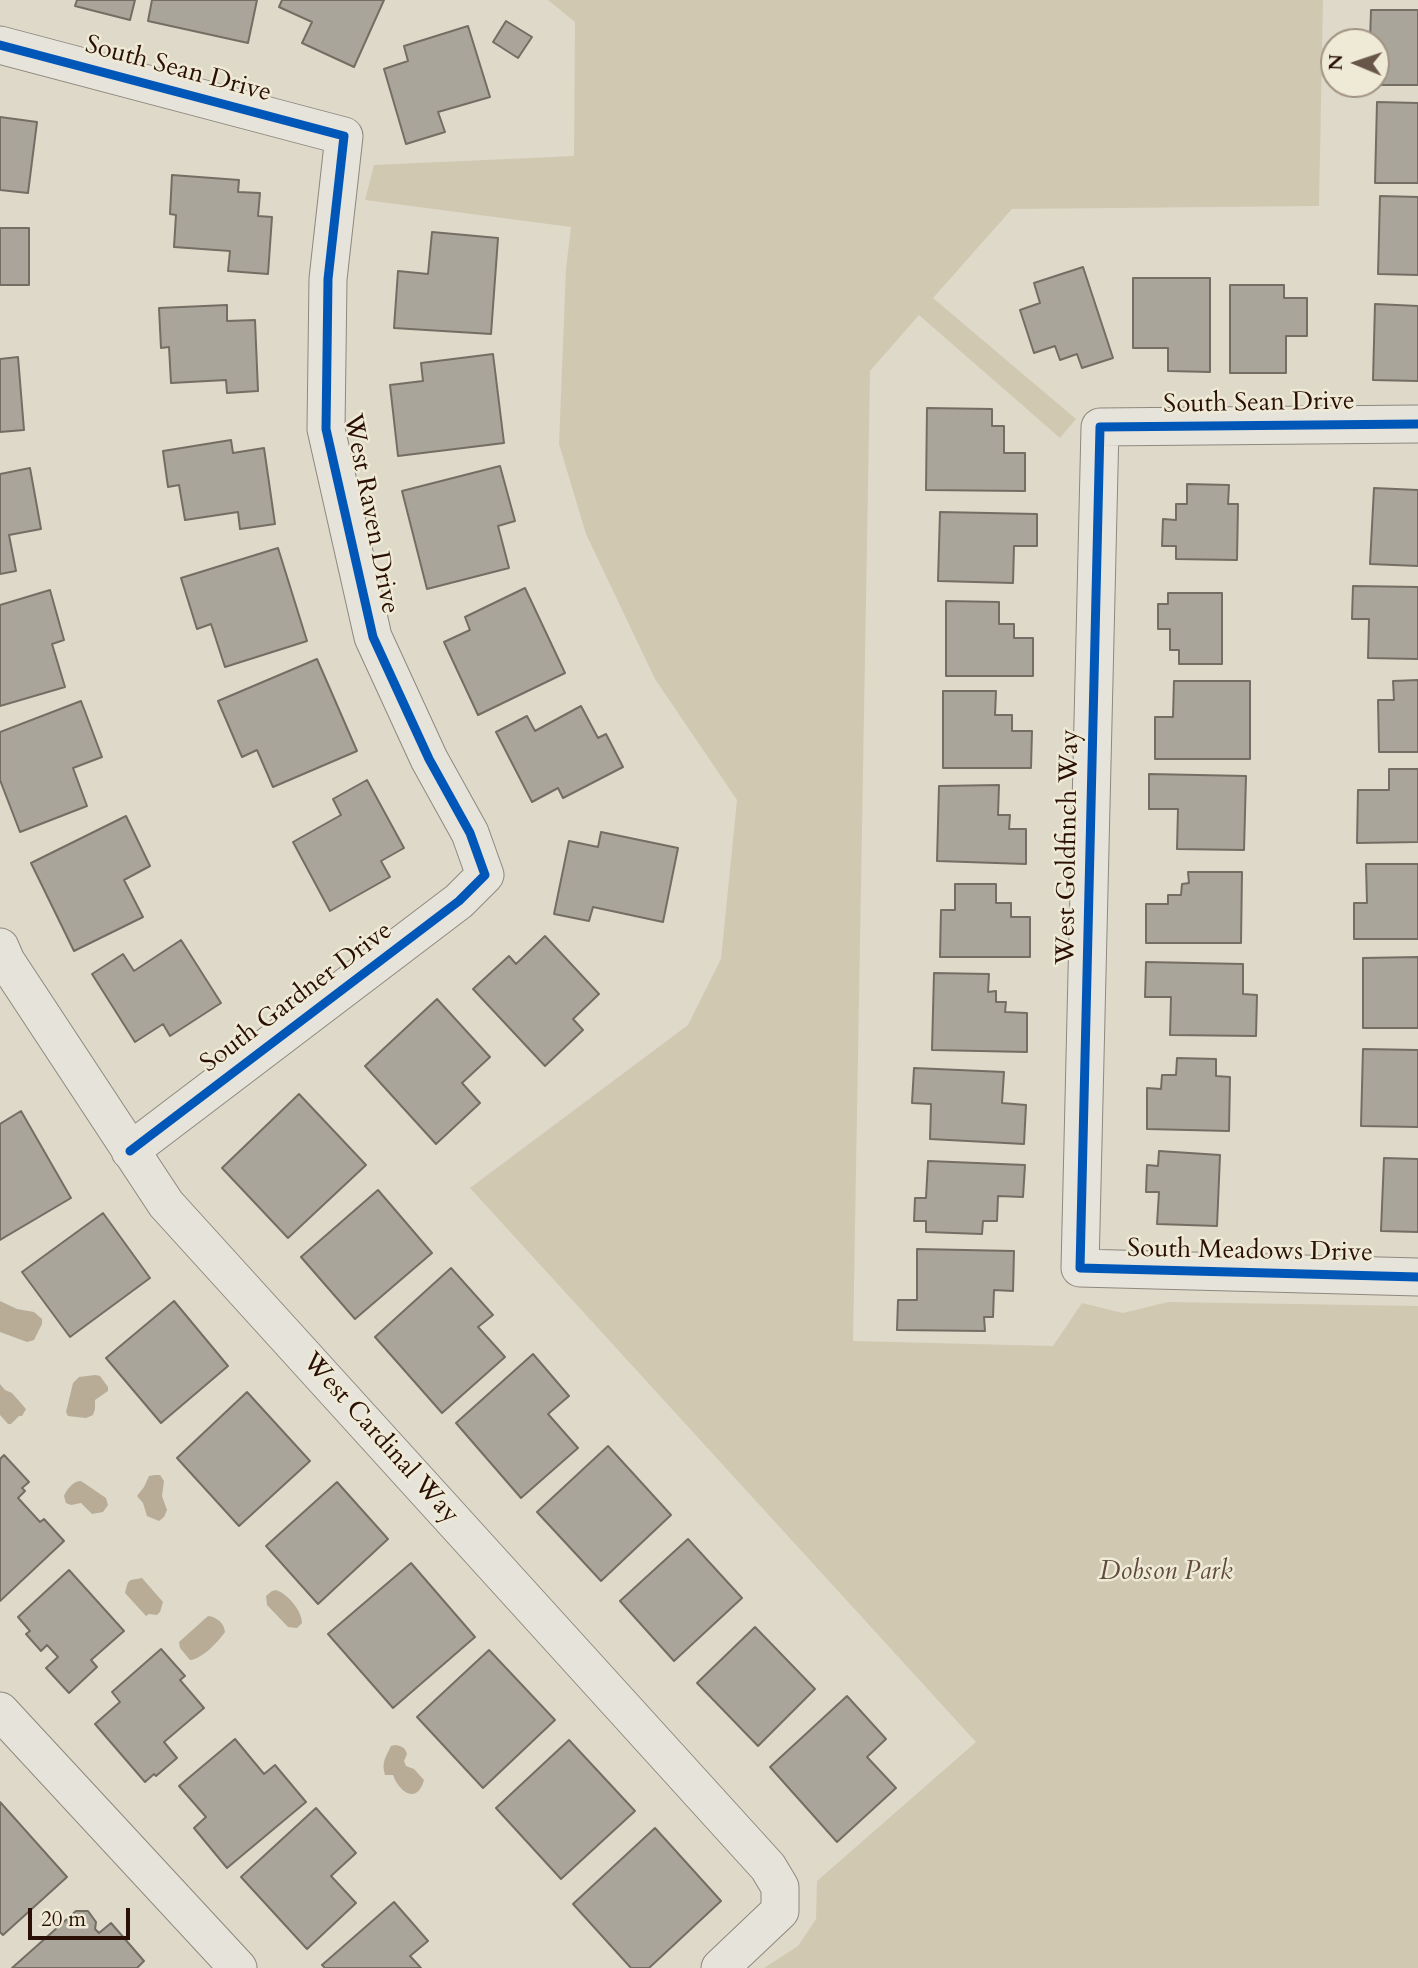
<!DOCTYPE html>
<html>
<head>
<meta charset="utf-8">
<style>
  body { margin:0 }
  #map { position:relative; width:1418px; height:1968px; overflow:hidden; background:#ded9c9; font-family:Cardo,serif }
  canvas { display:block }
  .north { position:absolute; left:1320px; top:28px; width:70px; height:70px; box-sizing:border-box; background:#efead6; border:2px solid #a09283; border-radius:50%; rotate:272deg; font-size:19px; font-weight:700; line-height:28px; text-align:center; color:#2a0f06 }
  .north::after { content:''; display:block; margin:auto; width:24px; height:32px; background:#69564a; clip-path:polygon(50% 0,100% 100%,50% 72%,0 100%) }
  .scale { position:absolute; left:28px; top:1908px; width:102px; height:32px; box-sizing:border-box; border:4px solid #2a0f06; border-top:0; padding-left:9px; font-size:21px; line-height:24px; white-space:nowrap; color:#2a0f06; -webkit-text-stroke:5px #efead6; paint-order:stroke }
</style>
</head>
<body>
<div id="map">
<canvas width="1418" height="1968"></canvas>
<div class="north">N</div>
<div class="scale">20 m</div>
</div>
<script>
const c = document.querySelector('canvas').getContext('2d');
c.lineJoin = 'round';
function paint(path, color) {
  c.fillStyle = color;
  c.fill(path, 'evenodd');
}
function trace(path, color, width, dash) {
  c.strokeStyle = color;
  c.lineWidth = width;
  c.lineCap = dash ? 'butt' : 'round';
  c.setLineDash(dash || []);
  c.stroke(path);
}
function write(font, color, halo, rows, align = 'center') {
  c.font = font + ' Cardo,serif';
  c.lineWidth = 5;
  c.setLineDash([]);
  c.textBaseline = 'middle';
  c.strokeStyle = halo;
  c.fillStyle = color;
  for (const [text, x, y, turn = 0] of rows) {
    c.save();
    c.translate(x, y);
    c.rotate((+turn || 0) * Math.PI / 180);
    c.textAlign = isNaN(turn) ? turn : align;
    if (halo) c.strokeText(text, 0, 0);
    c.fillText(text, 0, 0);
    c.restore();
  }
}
const green = new Path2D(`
  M548 0H1323L1319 206 1012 209 933 298 1076 419 1060 438 919 315 870 371 853 1341 1053 1346 1082 1303 1123 1313 1168 1302 1418 1306V1968H764L798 1946 816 1919 817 1881 976 1742 470 1188 688 1025 721 959 737 800 655 679 586 534 559 444 566 269 571 227 365 200 374 165 574 156 575 22Z`);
const water = new Path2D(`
  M0 1301 17 1309 34 1312 42 1319V1324L34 1340 27 1342 0 1332Z
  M95 1375 100 1376 108 1387V1391L95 1400V1409L93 1415 86 1418 68 1416 66 1412 73 1383 79 1377Z
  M0 1384 5 1390 12 1393 26 1409 22 1416H19L11 1424H8L0 1415Z
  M155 1475H160L164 1481 162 1496 167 1510 164 1517 159 1521 147 1516 143 1503 137 1496 144 1487 149 1476Z
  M81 1481 106 1498 108 1505 103 1512 92 1514 81 1503 71 1505 66 1503 64 1496C67 1489 73 1481 81 1481Z
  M142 1578 163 1602 160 1612 157 1615 149 1614 146 1616 125 1593C129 1578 127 1581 142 1578Z
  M276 1590C288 1594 302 1611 302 1623L297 1628 288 1627 267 1605 266 1596 272 1591Z
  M208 1616C217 1617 224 1623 225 1632 218 1642 202 1659 190 1660L180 1648 179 1642Z
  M395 1745C401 1746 405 1747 407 1754L404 1761 406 1766 414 1769 424 1780C417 1805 399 1792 393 1775H385C381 1762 386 1757 391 1746Z`);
const building = new Path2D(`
  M77 0H135L130 20 75 6Z
  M152 0H257L248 43 148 21Z
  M282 0H384L354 67 302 43 312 22 279 7Z
  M1371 10H1418V85H1369L1376 84V42H1370Z
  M506 21 532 37 518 58 493 42Z
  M468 26 490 97 438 112 445 132 406 144 384 69 408 61 404 46Z
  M1377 102 1418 103V183H1375Z
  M0 117 37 122 28 193 0 190Z
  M172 175 239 180 238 192 260 193 258 216 272 217 268 274 228 271 230 251 174 247 176 215 170 214Z
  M1380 196 1418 197V275L1378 274Z
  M0 228H29V285H0Z
  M432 232 498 238 491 334 394 328 398 271 428 274Z
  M1083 267 1113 358 1082 368 1077 354 1060 360 1055 346 1034 353 1020 310 1040 303 1034 283Z
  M1133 278H1210V372L1168 371V348H1133Z
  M1230 285H1284V298H1307V336H1286V373H1230Z
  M1375 304 1418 306V381L1373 380Z
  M227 305V321L255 320 258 391 227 393 226 380 171 383 169 347 161 348 159 308Z
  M493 354 504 443 398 456 390 385 423 381 421 363Z
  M18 357 24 430 0 432V359Z
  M927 408 992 409V426H1004V453H1025V491L926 490Z
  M231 440 233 453 264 448 275 524 240 529 238 512 185 520 179 485 168 487 163 451Z
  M500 466 515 521 498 526 509 568 427 589 402 491Z
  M30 468 41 529 9 535 16 571 0 574V474Z
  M1187 484 1229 485 1228 504H1238L1237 560 1176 559V546H1162L1163 519 1176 520V504H1187Z
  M1374 488 1418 490V566L1370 564Z
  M940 512 1037 514V546H1014L1013 583 938 581Z
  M278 548 307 641 225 667 211 624 197 629 181 578Z
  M1353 586 1418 587V659L1368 658 1369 619H1352Z
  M525 588 565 673 478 715 444 642 470 630 465 617Z
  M50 590 64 640 52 644 65 687 0 706V605Z
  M1168 593H1222V664H1179V650H1170V629H1158V604H1168Z
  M946 601 999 602V624H1014V638H1033V676H946Z
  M317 659 357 751 273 787 257 750 242 757 218 701Z
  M1418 680V752H1379L1378 700H1394L1393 681Z
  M1174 681H1250V759H1155V717H1173Z
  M943 691H996L995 715H1012V731H1032L1031 768H943Z
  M81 701 102 757 73 768 87 806 20 832 0 780V732Z
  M581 706 598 738 606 734 623 767 563 798 558 788 532 802 496 732 527 716 535 731Z
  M1389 769H1418V842L1357 843 1358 790H1389Z
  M1149 774 1246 776 1244 850 1177 849 1178 809H1149Z
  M367 780 404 848 381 861 390 877 330 911 293 842 341 815 333 799Z
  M999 785 998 815H1010L1009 829H1026V864L937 861 939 786Z
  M126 816 150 866 124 880 143 917 74 951 31 863Z
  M601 832 678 848 663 922 593 907 589 921 554 914 569 841 598 847Z
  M1366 864H1418V939H1354V903H1367Z
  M1188 872H1242L1241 943H1146V904H1168V895H1181L1182 884 1189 883Z
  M955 884H996V903H1011V917H1030V957H940L941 910H955Z
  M545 936 599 994 573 1019 583 1030 545 1066 473 989 509 956 516 964Z
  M181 940 221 1003 170 1036 163 1024 135 1042 92 974 123 954 134 971Z
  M1418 957V1028H1363V958Z
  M1146 962 1243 964V994L1257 995 1256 1036 1170 1035 1171 997H1145Z
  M934 973 989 974 988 992 996 991V1002H1006L1005 1012 1027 1013V1052L932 1050Z
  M437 999 490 1057 462 1083 480 1103 436 1144 365 1066Z
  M1363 1049 1418 1050V1127L1361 1126Z
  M1177 1058 1216 1059V1076L1230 1077 1229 1131 1147 1129V1088L1161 1089 1162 1075H1176Z
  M914 1068 1004 1072 1002 1103 1026 1105 1024 1144 930 1139 931 1104 912 1103Z
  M299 1094 366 1165 288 1238 222 1168Z
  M21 1111 71 1198 0 1240V1124Z
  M1159 1151 1220 1155 1217 1226 1157 1224 1159 1192H1146L1147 1165 1158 1166Z
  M1384 1158 1418 1159V1232L1381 1231Z
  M928 1161 1025 1165 1023 1197 998 1196 997 1221H983L982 1234 926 1232V1221H914L915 1198H926Z
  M378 1190 432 1253 355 1319 301 1257Z
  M103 1213 150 1278 70 1337 22 1272Z
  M917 1249 1014 1251 1013 1291 994 1290 993 1317H984L985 1331 897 1330 898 1300H917Z
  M451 1268 493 1315 478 1327 505 1357 442 1413 375 1337Z
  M174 1301 228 1366 161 1423 106 1358Z
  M533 1354 569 1396 548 1414 578 1448 521 1498 456 1423Z
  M247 1392 310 1461 239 1526 177 1458Z
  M608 1446 671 1515 601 1581 537 1512Z
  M4 1455 29 1482 22 1488 25 1491 18 1498 40 1522 44 1519 64 1541 0 1601V1459Z
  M337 1482 388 1539 318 1604 266 1546Z
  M688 1539 742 1598 674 1661 620 1601Z
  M411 1563 475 1637 393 1708 328 1634Z
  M69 1570 124 1631 91 1660 97 1667 69 1693 46 1668 58 1657 47 1645 41 1651 26 1634 30 1631 18 1617Z
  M755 1627 815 1689 758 1746 697 1683Z
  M161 1649 185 1676 180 1680 204 1708 164 1742 177 1758 156 1776 154 1774 145 1782 95 1724 120 1702 112 1692Z
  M489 1650 555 1720 483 1788 417 1717Z
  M847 1696 886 1739 867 1757 896 1788 837 1842 770 1767Z
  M235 1739 264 1774 275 1765 306 1802 227 1868 194 1828 206 1817 179 1786Z
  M569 1740 635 1811 561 1879 496 1808Z
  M0 1802 67 1877 3 1935 0 1932Z
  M316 1808 356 1853 331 1876 356 1903 307 1949 241 1877Z
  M655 1828 721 1901 649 1968H631L573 1904Z
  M394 1902 428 1941 410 1956 421 1968H325L322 1965Z
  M76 1911H88L96 1922 95 1929 99 1933 111 1923 144 1961 137 1968H12Z`);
const street = new Path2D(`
  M0 45 344 136 328 279 326 429 373 637 429 759 470 833 485 875 459 901 130 1151
  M1418 424 1100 427 1080 1268 1418 1277
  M0 947 6 961 166 1204 768 1867 780 1887V1911L720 1968
  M0 1711 238 1968`);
const cycleway = new Path2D(`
  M0 45 344 136 328 279 326 429 373 637 429 759 470 833 485 875 459 901 130 1151
  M1418 424 1100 427 1080 1268 1418 1277`);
const streetNames = [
  ["South Sean Drive",178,70,15],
  ["South Sean Drive",1259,404,-1],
  ["West Raven Drive",370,514,79],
  ["West Goldfinch Way",1069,847,-89],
  ["South Gardner Drive",297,998,-37],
  ["South Meadows Drive",1250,1252,1],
  ["West Cardinal Way",380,1439,48]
];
const parkNames = [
  ["Dobson Park",1166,1573]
];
paint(green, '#d1c8b2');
paint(water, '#b8ac97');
paint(building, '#aaa59a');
trace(building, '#746d64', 2);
trace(street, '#8e887e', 39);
trace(street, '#e6e3db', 37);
trace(cycleway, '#0057b8', 9);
write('26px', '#2a0f06', '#efead6', streetNames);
write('italic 26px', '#614b3c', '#efead6', parkNames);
</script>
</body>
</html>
